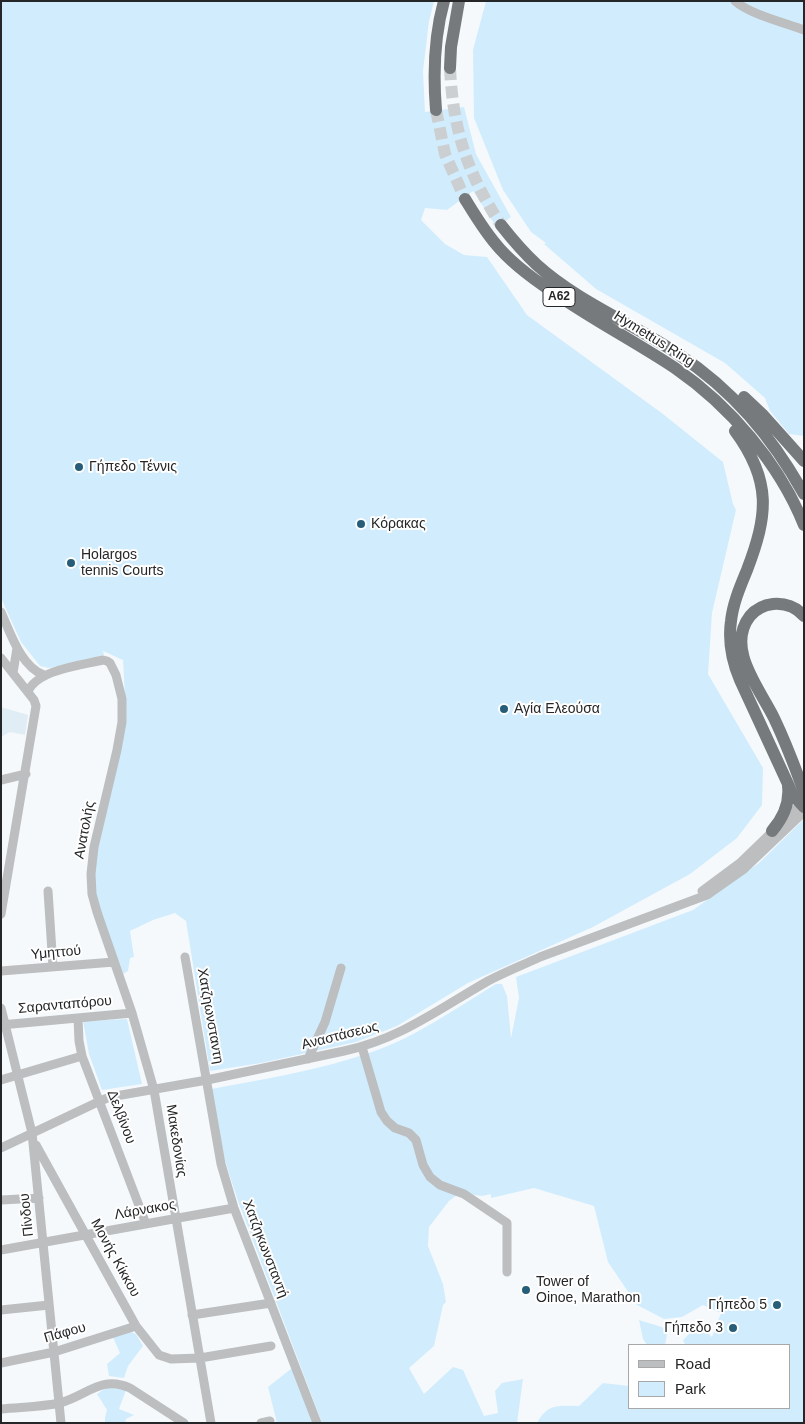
<!DOCTYPE html>
<html>
<head>
<meta charset="utf-8">
<style>
  body { margin:0 }
  #map { position:relative; width:805px; height:1424px; overflow:hidden; background:#f5f9fc; font-family:Helvetica,sans-serif }
  canvas { display:block }
  .frame { position:absolute; inset:0; border:2px solid #252627; pointer-events:none }
  .legend { position:absolute; left:628px; top:1344px; width:162px; height:65px; box-sizing:border-box; background:#fff; border:1px solid #a8a8a9; margin:0; padding:6px 9px; list-style:none; font-size:15px; color:#252627 }
  .legend li { display:flex; align-items:center; gap:10px; height:25px }
  .legend b { width:25px; border:1px solid #a8a8a9 }
</style>
</head>
<body>
<div id="map">
<canvas width="805" height="1424"></canvas>
<div class="frame"></div>
<ul class="legend">
<li><b style="height:6px;background:#bcbebf"></b>Road</li>
<li><b style="height:14px;background:#d1edfd"></b>Park</li>
</ul>
</div>
<script>
const c = document.querySelector('canvas').getContext('2d');
c.lineJoin = 'round';
function paint(path, color) {
  c.fillStyle = color;
  c.fill(path, 'evenodd');
}
function trace(path, color, width, dash) {
  c.strokeStyle = color;
  c.lineWidth = width;
  c.lineCap = dash ? 'butt' : 'round';
  c.setLineDash(dash || []);
  c.stroke(path);
}
function write(font, color, halo, rows, align = 'center') {
  c.font = font + ' Helvetica,sans-serif';
  c.lineWidth = 4;
  c.setLineDash([]);
  c.textBaseline = 'middle';
  c.strokeStyle = halo;
  c.fillStyle = color;
  for (const [text, x, y, turn = 0] of rows) {
    c.save();
    c.translate(x, y);
    c.rotate((+turn || 0) * Math.PI / 180);
    c.textAlign = isNaN(turn) ? turn : align;
    if (halo) c.strokeText(text, 0, 0);
    c.fillText(text, 0, 0);
    c.restore();
  }
}
const built = new Path2D(`
  M1 707 28 715 25 735 10 732 1 737Z`);
const green = new Path2D(`
  M1 1H434L429 21 423 71 425 112 464 107 476 154 511 217 497 228 473 191 447 210 425 208 421 220 445 244 464 255 487 257 527 315 663 414 723 462 733 504 736 510 712 613 708 674 763 768 762 805 737 838 690 874 593 927 468 983 397 1026 356 1042 261 1063 210 1071 186 921 175 913 153 920 130 931 134 957 130 958 128 971 123 974 99 912 93 879 96 847 125 696 123 660 103 651 104 655 49 668 40 666 21 642 1 598Z
  M486 1H804V436L789 434 770 411 765 398 725 363 596 289 544 244 546 243 531 232 503 190 474 118 473 50Z
  M804 819V1423H537C548 1403 559 1406 579 1406L603 1383 629 1386V1408H789V1345H685L683 1340 693 1330 706 1331 712 1337 721 1313 703 1305 682 1317 664 1319 637 1305 608 1262 594 1206 534 1188 491 1198V1194L482 1196 460 1193 449 1201 429 1227 428 1246 443 1284 446 1302 443 1305 434 1346 409 1368 424 1394 453 1367 463 1370 484 1416 498 1413 495 1391 502 1383 523 1379 517 1423H322L238 1201 225 1161 211 1089C265 1079 320 1070 372 1052 416 1037 456 1008 496 984H502L507 996 511 1038 519 998 516 977 693 910 759 863Z
  M127 1019 142 1084 102 1090 89 1054 83 1021Z
  M639 1320 668 1329 665 1345H647L643 1339Z
  M126 1330 136 1334 143 1346 128 1366 124 1378 109 1376 107 1364 120 1353 112 1335Z
  M292 1368 312 1423H277L268 1387Z
  M107 1387 126 1390 119 1409 134 1415 126 1419 125 1423H105V1417L107 1410 97 1394Z`);
const highwayTunnel = new Path2D(`
  M450 68C453 130 467 173 501 225
  M436 110 445 154 465 199`);
const minor = new Path2D(`
  M735 1C749 14 785 23 804 30
  M1 612C10 632 21 667 44 675
  M1 658 34 700 36 706 1 914
  M13 673 17 648
  M28 692C36 670 82 665 103 660L107 661 110 663 116 675 122 699V722L117 750 94 847 91 874 92 894 97 912 132 1013 154 1090 211 1423
  M1 780 26 774
  M48 891 53 967
  M702 891 741 862 804 801
  M185 957 221 1164 234 1208 317 1423
  M1 971 114 962
  M1 1008 32 1133 61 1423
  M78 1018 79 1041 82 1056 146 1224
  M1 1025 132 1013
  M362 1047 381 1112 387 1121 395 1128 409 1133 416 1140 423 1165 430 1177 440 1185 464 1194 507 1223V1272
  M308 1059 325 1022 341 968
  M1 1080 82 1056
  M36 1145 136 1326 159 1355 171 1359 200 1358 271 1346
  M1 1148 100 1101 110 1097 207 1080 344 1051C400 1039 439 1009 488 981 505 972 523 965 540 957L707 895 744 869 804 812
  M1 1200 39 1198
  M1 1250 234 1208
  M1 1310 49 1305
  M192 1315 271 1303
  M1 1363 54 1352 136 1326
  M1 1409C20 1407 42 1407 60 1403 88 1395 101 1375 130 1388L184 1423
  M261 1423 270 1421`);
const highway = new Path2D(`
  M450 68 451 47 459 1
  M436 110C433 73 434 37 444 1
  M465 199C476 217 486 234 500 249 518 269 540 284 562 298 599 323 639 344 675 368 730 406 779 463 804 525
  M501 225C512 239 524 253 537 265 578 302 632 323 678 354 733 390 772 437 804 494
  M744 397 762 414 804 461
  M735 431C772 481 768 515 747 570 740 587 733 603 731 621 728 642 732 661 740 680L788 784 792 794 804 807
  M804 616C796 607 785 603 773 604 764 605 756 609 750 616 725 648 760 689 774 718 785 741 795 767 804 792
  M772 831C783 818 790 803 788 786`);
const markers = [
  [79,467,5,"#265d78"],
  [361,524,5,"#265d78"],
  [71,563,5,"#265d78"],
  [504,709,5,"#265d78"],
  [526,1290,5,"#265d78"],
  [777,1305,5,"#265d78"],
  [733,1328,5,"#265d78"]
];
const shields = [
  [559,297,32]
];
const shieldNames = [
  ["Α62",559,297]
];
const streetNames = [
  ["Hymettus Ring",654,339,32],
  ["Ανατολής",85,830,-79],
  ["Υμηττού",56,953,-5],
  ["Σαρανταπόρου",65,1005,-5],
  ["Χατζηωνσταντη",210,1016,80],
  ["Αναστάσεως",340,1036,-14],
  ["Δελβίνου",121,1117,69],
  ["Μακεδονίας",176,1141,81],
  ["Λάρνακος",145,1210,-10],
  ["Πίνδου",27,1215,-96],
  ["Χατζηκωνσταντή",265,1249,69],
  ["Μονής Κίκκου",115,1258,61],
  ["Πάφου",65,1333,-16]
];
const poiNames = [
  ["Γήπεδο Τέννις",89,467],
  ["Κόρακας",371,524],
  ["Holargos",81,555],
  ["tennis Courts",81,571],
  ["Αγία Ελεούσα",514,709],
  ["Tower of",536,1282],
  ["Oinoe, Marathon",536,1298],
  ["Γήπεδο 5",767,1305,"right"],
  ["Γήπεδο 3",723,1328,"right"]
];
paint(built, '#e1edf4');
paint(green, '#d1edfd');
trace(highwayTunnel, '#cbcfd1', 12, [12, 6]);
trace(minor, '#bcbebf', 9);
trace(highway, '#767a7c', 12);
for (const [x, y, r, color] of markers) {
  const dot = new Path2D();
  dot.arc(x, y, r, 0, 2 * Math.PI);
  c.fillStyle = color;
  c.fill(dot);
  trace(dot, '#fff', 2);
}
for (const [x, y, w] of shields) {
  const box = new Path2D();
  box.roundRect(x - w / 2, y - 9.5, w, 19, 4);
  c.fillStyle = '#fff';
  c.fill(box);
  trace(box, '#252627', 1);
}
write('bold 12px', '#252627', null, shieldNames);
write('14px', '#252627', '#fff', streetNames);
write('14px', '#252627', '#fff', poiNames, 'left');
</script>
</body>
</html>
